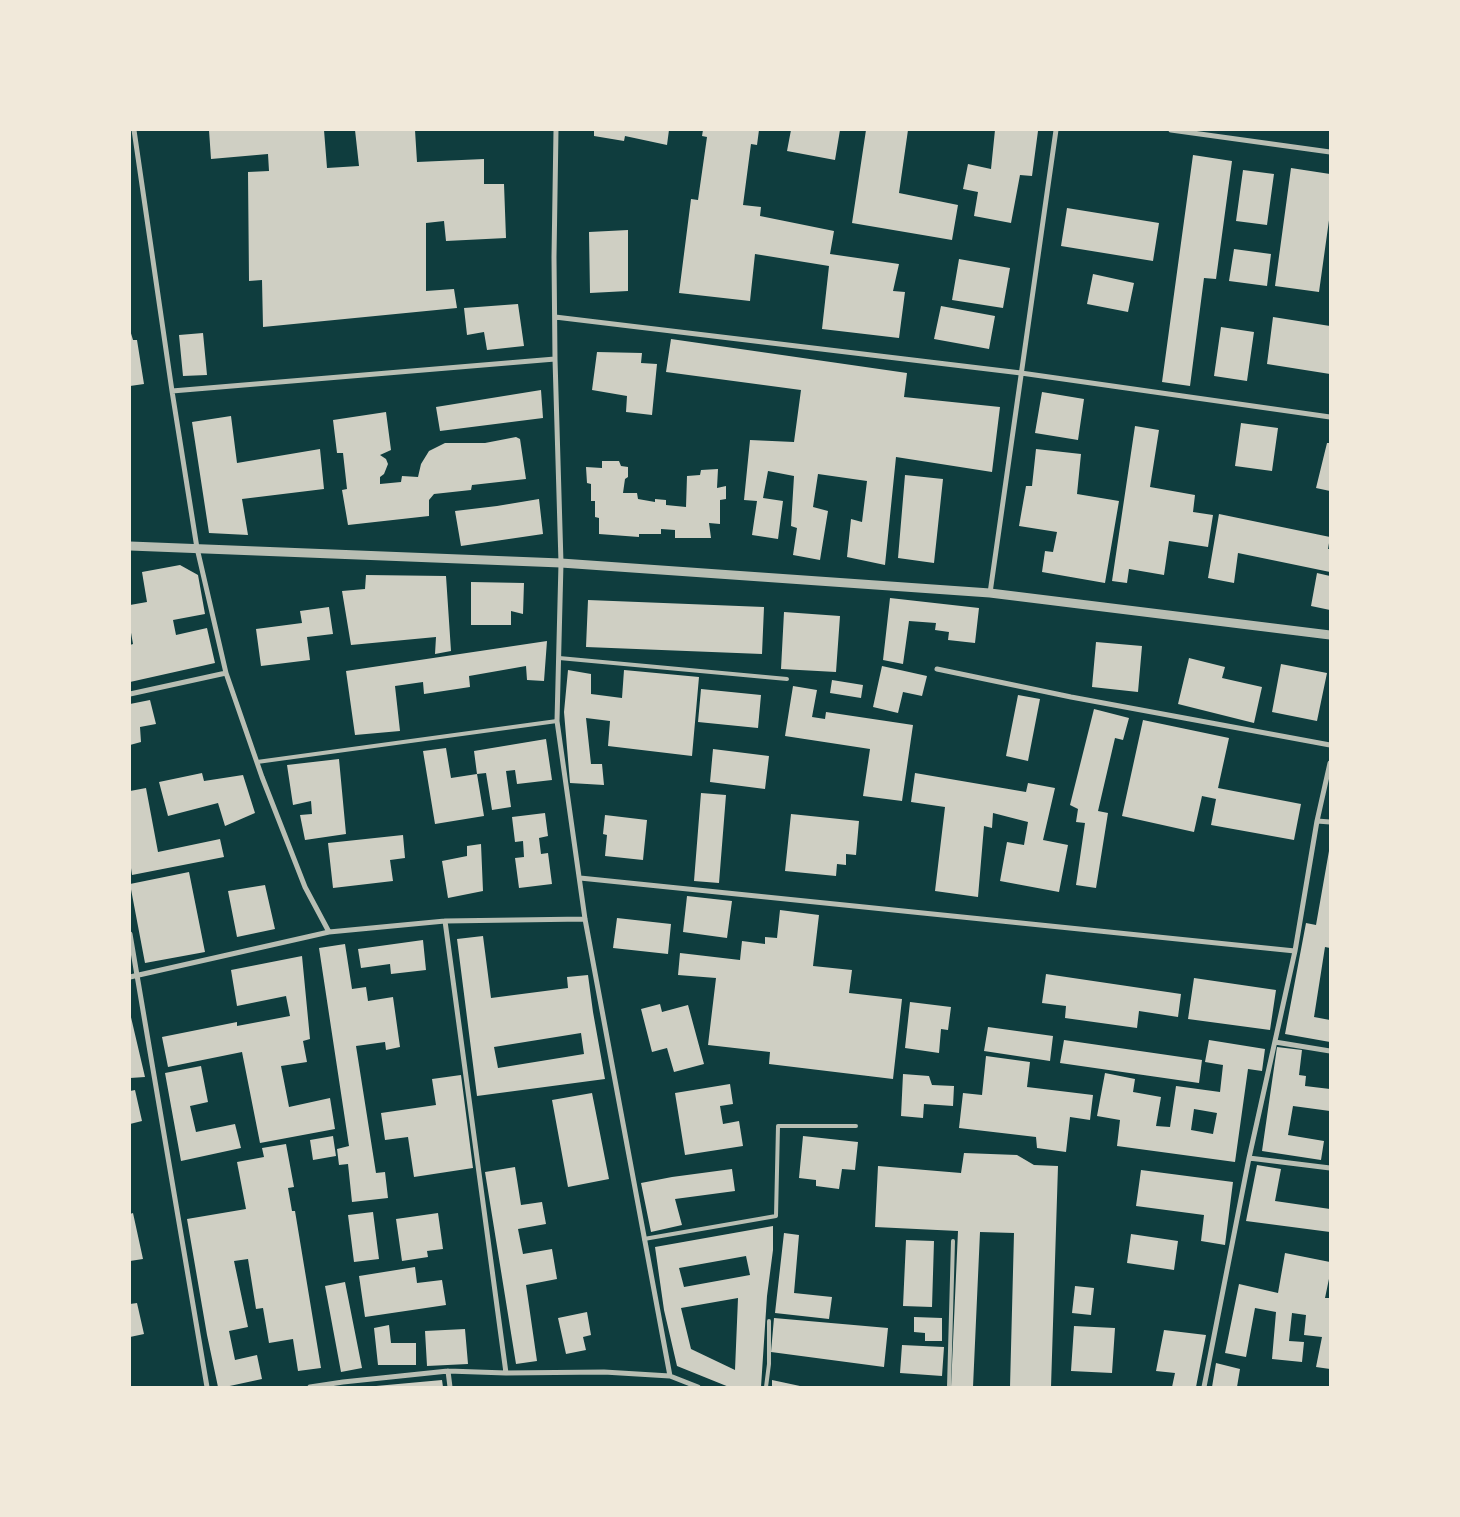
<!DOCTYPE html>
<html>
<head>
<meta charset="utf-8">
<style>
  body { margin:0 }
  #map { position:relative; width:1460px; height:1517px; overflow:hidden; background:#0f3d3e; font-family:"Archivo Narrow",sans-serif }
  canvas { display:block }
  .frame { position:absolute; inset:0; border:131px solid #f1e9da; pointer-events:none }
</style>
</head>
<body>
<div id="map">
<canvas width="1460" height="1517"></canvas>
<div class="frame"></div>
</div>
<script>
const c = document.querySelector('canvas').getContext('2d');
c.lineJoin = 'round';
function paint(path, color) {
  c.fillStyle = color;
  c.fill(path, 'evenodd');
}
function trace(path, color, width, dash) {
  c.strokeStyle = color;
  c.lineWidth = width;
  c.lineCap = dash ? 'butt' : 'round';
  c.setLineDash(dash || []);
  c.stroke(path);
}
const building = new Path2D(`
  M209 130H324L327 168 359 166 355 130H415L417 162 484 159V184H504L506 238 446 241 444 221 426 223V291L454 289 457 308 263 327 262 280 249 281 248 172 269 171 268 154 211 159Z
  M594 130H669L667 145 625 136 624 141 594 136Z
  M703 130H759L757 145 751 144 743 205 761 207 760 216 834 231 830 254 899 264 893 291 905 292 899 338 822 329 829 266 755 254 750 301 679 293 691 199 698 200 707 137 702 136Z
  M791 130H840L835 160 787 151Z
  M866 130H908L899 193 958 205 952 240 852 223Z
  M995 130 1038 131 1032 176 1020 175 1011 223 974 216 978 192 963 189 968 164 991 169Z
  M1193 155 1232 161 1216 279 1204 278 1190 386 1162 382Z
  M1291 168 1330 174V213L1319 292 1275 286Z
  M1243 170 1274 174 1267 225 1236 221Z
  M1067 208 1159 223 1153 261 1061 246Z
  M628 230V291L590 293 589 232Z
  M1234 249 1271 254 1267 286 1229 281Z
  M959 259 1010 268 1003 308 952 300Z
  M1093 274 1134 283 1128 312 1087 304Z
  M518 304 524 346 487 350 484 332 467 335 464 308Z
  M941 306 995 316 989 349 934 339Z
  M1273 317 1330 326V374L1267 364Z
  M1221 327 1254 332 1247 381 1214 376Z
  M130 330 133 340H137L144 384 130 386Z
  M203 333 207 375 183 376 179 335Z
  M671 339 907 373 904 397 1000 407 992 472 896 457 885 565 847 557 851 519 862 522 867 481 818 474 813 507 828 511 820 560 793 555 797 528 791 526 794 476 768 471 763 498 783 501 778 539 752 535 757 501 744 500 750 440 794 442 801 390 666 372Z
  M597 352 642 353 641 363 657 364 652 415 626 412 627 396 592 390Z
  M541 390 543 418 440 431 436 407Z
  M1042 392 1084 399 1078 440 1035 433Z
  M386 412 391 450 380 455 386 459 388 464 384 474 380 477V484L401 482 402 476 418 477 421 464 429 451 445 443H485L516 437 520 439 526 479 472 485 471 490 434 494 429 500V516L348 525 342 490 347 489 343 453H337L333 420Z
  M231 416 237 463 320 449 324 489 242 499 248 535 209 533 192 422Z
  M1241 423 1278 428 1272 471 1235 466Z
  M1135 426 1159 430 1150 487 1195 495 1193 512 1213 515 1208 547 1169 541 1164 575 1129 569 1127 583 1112 581Z
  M1327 443H1330V491L1316 488Z
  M1036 449 1081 454 1077 494 1119 501 1105 583 1042 572 1045 551 1053 552 1057 532 1019 526 1026 486H1032Z
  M602 461H619L621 466 628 467V477L625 479 623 493H637L638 499 655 502V499L666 500V505L686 507 687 476 700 475 701 470 718 469 717 488 726 486V499L720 500V524L709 523 711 538H675V530L661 529V534H639V537L599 534V518L595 517V501H591V484L587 483 586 467 602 468Z
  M905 475 943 479 934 563 898 558Z
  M539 499 543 534 461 546 455 511 497 506Z
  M1219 514 1330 537 1328 549H1330V572L1238 553 1234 583 1208 578Z
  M180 565 198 575 205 614 173 620 176 635 207 628 215 663 130 682V645L133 644 130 627V605L147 602 142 572Z
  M1317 573 1330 576V610L1311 606Z
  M366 575 446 576 451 651 435 654 436 637 351 645 342 591 365 589Z
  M471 582 524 583 523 614 511 611V625H471Z
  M890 598 979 608 975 643 948 640 949 632 935 630 936 623 909 621 903 664 883 660Z
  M588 600 764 607 762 654 586 647Z
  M329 607 333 634 307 637 310 660 261 666 256 629 302 623 300 611Z
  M784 612 840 616 836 672 781 669Z
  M547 641 544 681 527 680 526 666 469 676 470 687 424 694 423 682 395 686 400 731 355 735 346 671Z
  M1096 642 1142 646 1138 692 1092 687Z
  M1189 658 1225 667 1222 678 1262 687 1254 723 1178 704Z
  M1281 664 1327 673 1317 721 1272 712Z
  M882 666 927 676 922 696 903 692 898 713 873 707Z
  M568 670 591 674V694L622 698 624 670 699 677 692 756 608 746 610 721 586 718 591 764H602L604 785 570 783 564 712Z
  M832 680 863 685 861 698 830 693Z
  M793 686 817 690 812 717 825 719 826 712 913 725 902 801 863 796 870 749 785 736Z
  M701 689 761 695 758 728 698 722Z
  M1018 695 1040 699 1028 761 1006 756Z
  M150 700 156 724 140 727 141 742 130 745V704Z
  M1094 709 1129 718 1123 740 1115 738 1098 811 1108 813 1096 888 1076 885 1085 823 1076 822 1078 809 1070 805Z
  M1143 720 1229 738 1218 788 1301 804 1294 840 1211 825 1216 799 1202 796 1194 832 1122 816Z
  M546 739 552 780 517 784 515 770 506 771 511 807 492 810 486 773 477 774 474 751Z
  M446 748 451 778 477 774 484 816 435 824 423 751Z
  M713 749 769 756 765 789 710 782Z
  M339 759 346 834 305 840 300 815 312 814 311 801 293 805 287 765Z
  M202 773 204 781 243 775 255 813 225 826 218 803 168 816 159 782Z
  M915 773 1026 792 1028 783 1055 788 1043 840 1068 845 1059 892 1000 881 1007 842 1024 845 1028 822 993 813 992 828 984 826 978 897 935 891 945 807 911 802Z
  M146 788 158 852 220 839 224 857 132 875 130 861V791Z
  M701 793 726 795 719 883 694 881Z
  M545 813 548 836 539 838 541 854 548 853 552 884 519 888 515 858 524 857 523 841 515 842 512 817Z
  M791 814 859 821 856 855 846 854V865L837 864 836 876 785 871Z
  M605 815 647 820 643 860 605 856 607 835 603 834Z
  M403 835 405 858 390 860 393 881 333 888 328 843Z
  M481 844 483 891 448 898 442 861 467 856V846Z
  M1329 851 1330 948 1325 947 1314 1017 1330 1020V1042L1285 1034 1306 923 1316 925Z
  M189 872 205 952 145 963 130 884Z
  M265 885 275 929 237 937 228 891Z
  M687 896 732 901 727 938 683 932Z
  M780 910 819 915 813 966 852 970 849 993 902 999 893 1079 769 1064 770 1052 708 1045 716 978 678 975 680 953 740 960 742 941 765 944V937L777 938Z
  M617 918 671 924 668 954 613 948Z
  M483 936 491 998 568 988 567 977 588 975 593 1012 605 1079 477 1096 457 939ZM581 1033 584 1054 498 1068 494 1047Z
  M423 940 426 970 391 974 390 964 361 968 358 949Z
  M345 944 352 989 366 987 368 1001 393 997 400 1047 386 1050 385 1042 356 1046 376 1173 385 1172 388 1198 352 1202 348 1164 339 1165 337 1149 349 1146 319 948Z
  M302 956 310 1039 303 1041 307 1062 281 1066 289 1107 330 1098 335 1129 260 1143 242 1052 168 1067 162 1037 237 1022V1026L290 1016 286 996 237 1006 231 970Z
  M1046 974 1181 994 1178 1017 1139 1011 1137 1028 1065 1018 1066 1006 1042 1003Z
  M1194 978 1276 990 1270 1030 1188 1019Z
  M910 1002 951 1007 948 1030 941 1029 939 1053 905 1048Z
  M660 1004 662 1012 688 1005 704 1064 674 1072 667 1048 652 1052 641 1009Z
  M130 1013 145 1077 130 1078Z
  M988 1027 1053 1036 1050 1061 984 1051Z
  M1064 1040 1202 1060 1199 1083 1060 1063Z
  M1209 1040 1265 1049 1262 1071 1248 1069 1235 1162 1117 1146 1120 1120 1097 1116 1105 1073 1135 1079 1133 1092 1161 1097 1156 1126 1170 1127 1176 1086 1220 1092 1223 1065 1205 1062ZM1194 1109 1217 1113 1213 1134 1191 1130Z
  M1277 1047 1302 1050 1299 1075 1306 1076 1305 1086 1330 1089V1111L1293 1106 1288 1135 1324 1141 1321 1160 1262 1151Z
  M986 1056 1030 1062 1027 1087 1093 1095 1090 1120 1070 1117 1066 1152 1037 1148 1036 1137 959 1128 963 1093 982 1095Z
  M201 1066 208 1102 190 1106 196 1132 235 1124 241 1148 181 1161 165 1073Z
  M903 1074 929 1076 932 1085 954 1086 953 1106 924 1104 923 1118 901 1116Z
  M461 1075 473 1168 414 1177 408 1137 385 1140 381 1113 436 1105 432 1079Z
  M730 1084 733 1104 720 1106 723 1124 739 1121 743 1146 685 1155 675 1093Z
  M135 1090 142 1121 130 1124V1091Z
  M592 1093 609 1179 568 1187 552 1100Z
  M333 1136 336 1156 313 1160 310 1140Z
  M803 1136 858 1142 855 1170 842 1169 839 1189 816 1186V1180L799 1178Z
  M286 1144 294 1187 288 1188 292 1211H295L321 1368 298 1371 293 1339 269 1343 263 1308 256 1309 248 1259 234 1261 248 1327 229 1331 235 1360 257 1355 262 1379 225 1387H218L207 1335 187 1219 246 1209 237 1162 264 1157 262 1148Z
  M964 1153 1017 1155 1034 1165 1058 1166 1051 1387H1010L1014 1233 980 1232 973 1387H951L958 1231 875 1227 878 1166 961 1173Z
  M1257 1165 1281 1169 1275 1201 1330 1209V1232L1246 1221Z
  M515 1167 521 1205 542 1202 546 1224 518 1229 523 1254 552 1249 557 1279 526 1285 537 1361 516 1364 485 1172Z
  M732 1169 735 1191 675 1199 682 1225 651 1232 641 1183 672 1177Z
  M1141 1170 1233 1182 1225 1245 1201 1241 1204 1215 1136 1206Z
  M373 1212 379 1259 354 1262 348 1215Z
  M133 1213 143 1259 130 1261V1214Z
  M438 1213 443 1249 427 1251 428 1257 402 1261 396 1219Z
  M773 1226V1250L767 1296 761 1387H729L677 1366 664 1310 655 1247ZM746 1256 750 1275 684 1287 679 1268ZM738 1298 735 1370 691 1349 681 1308Z
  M784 1233 799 1235 794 1293 832 1297 829 1319 775 1313Z
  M1131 1234 1178 1241 1174 1270 1127 1263Z
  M906 1240 934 1241 932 1307 903 1306Z
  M1285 1253 1330 1262V1274L1325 1298H1330V1369L1316 1367 1322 1337 1304 1335 1306 1315 1292 1313 1289 1341 1304 1342 1302 1362 1272 1359 1276 1312 1255 1308 1246 1357 1225 1353 1239 1284 1278 1293Z
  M415 1267 417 1283 442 1280 446 1305 365 1317 359 1276Z
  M345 1282 362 1368 341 1372 325 1286Z
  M1075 1286 1094 1288 1091 1315 1072 1313Z
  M137 1303 144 1334 130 1337V1304Z
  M587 1312 591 1335 583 1337 586 1350 566 1354 558 1318Z
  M914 1317 942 1318V1341H925V1333L914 1332Z
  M774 1318 888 1328 884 1367 771 1352Z
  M389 1325 391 1343H416V1365H378L374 1328Z
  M1074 1326 1115 1328 1112 1373 1071 1371Z
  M465 1329 468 1364 427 1366 425 1331Z
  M1164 1330 1206 1335 1196 1387H1172L1175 1373 1156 1371Z
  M902 1345 944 1347 942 1376 900 1373Z
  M1216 1363 1240 1369 1237 1387H1212Z
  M442 1380 443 1387H376V1386Z
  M772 1380 800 1386 799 1387H772Z`);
const service = new Path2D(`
  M559 658 787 679
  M257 762 557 721
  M644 1239 776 1216 778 1126H856
  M766 1387 769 1364V1321
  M949 1387 953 1241`);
const minor = new Path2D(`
  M134 130 172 391 197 548 226 673 262 777 305 887 329 932
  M556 130 554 257 555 359 561 563 557 721 585 919 670 1376
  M1171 130 1330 152
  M555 317 1021 373 1330 417
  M172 391 555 359
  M990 593 1056 130
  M937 669 1071 697 1330 745
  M130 694 226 673
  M1317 821 1330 822
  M580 878 1295 951
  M445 921 506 1373
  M130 934 207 1387
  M130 977 329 932 445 921 585 919
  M1275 1042 1330 1051
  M1249 1158 1330 1168
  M448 1371 450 1387
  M310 1387 343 1382 448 1371 506 1373 604 1372 670 1376 698 1387
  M1204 1387 1249 1158 1295 951 1317 821 1330 763`);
const tertiary = new Path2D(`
  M130 546 561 563 990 593 1330 635`);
paint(building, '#cfcfc3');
trace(service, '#b8beb3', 4);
trace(minor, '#b8beb3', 5);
trace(tertiary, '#b8beb3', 9);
</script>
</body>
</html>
